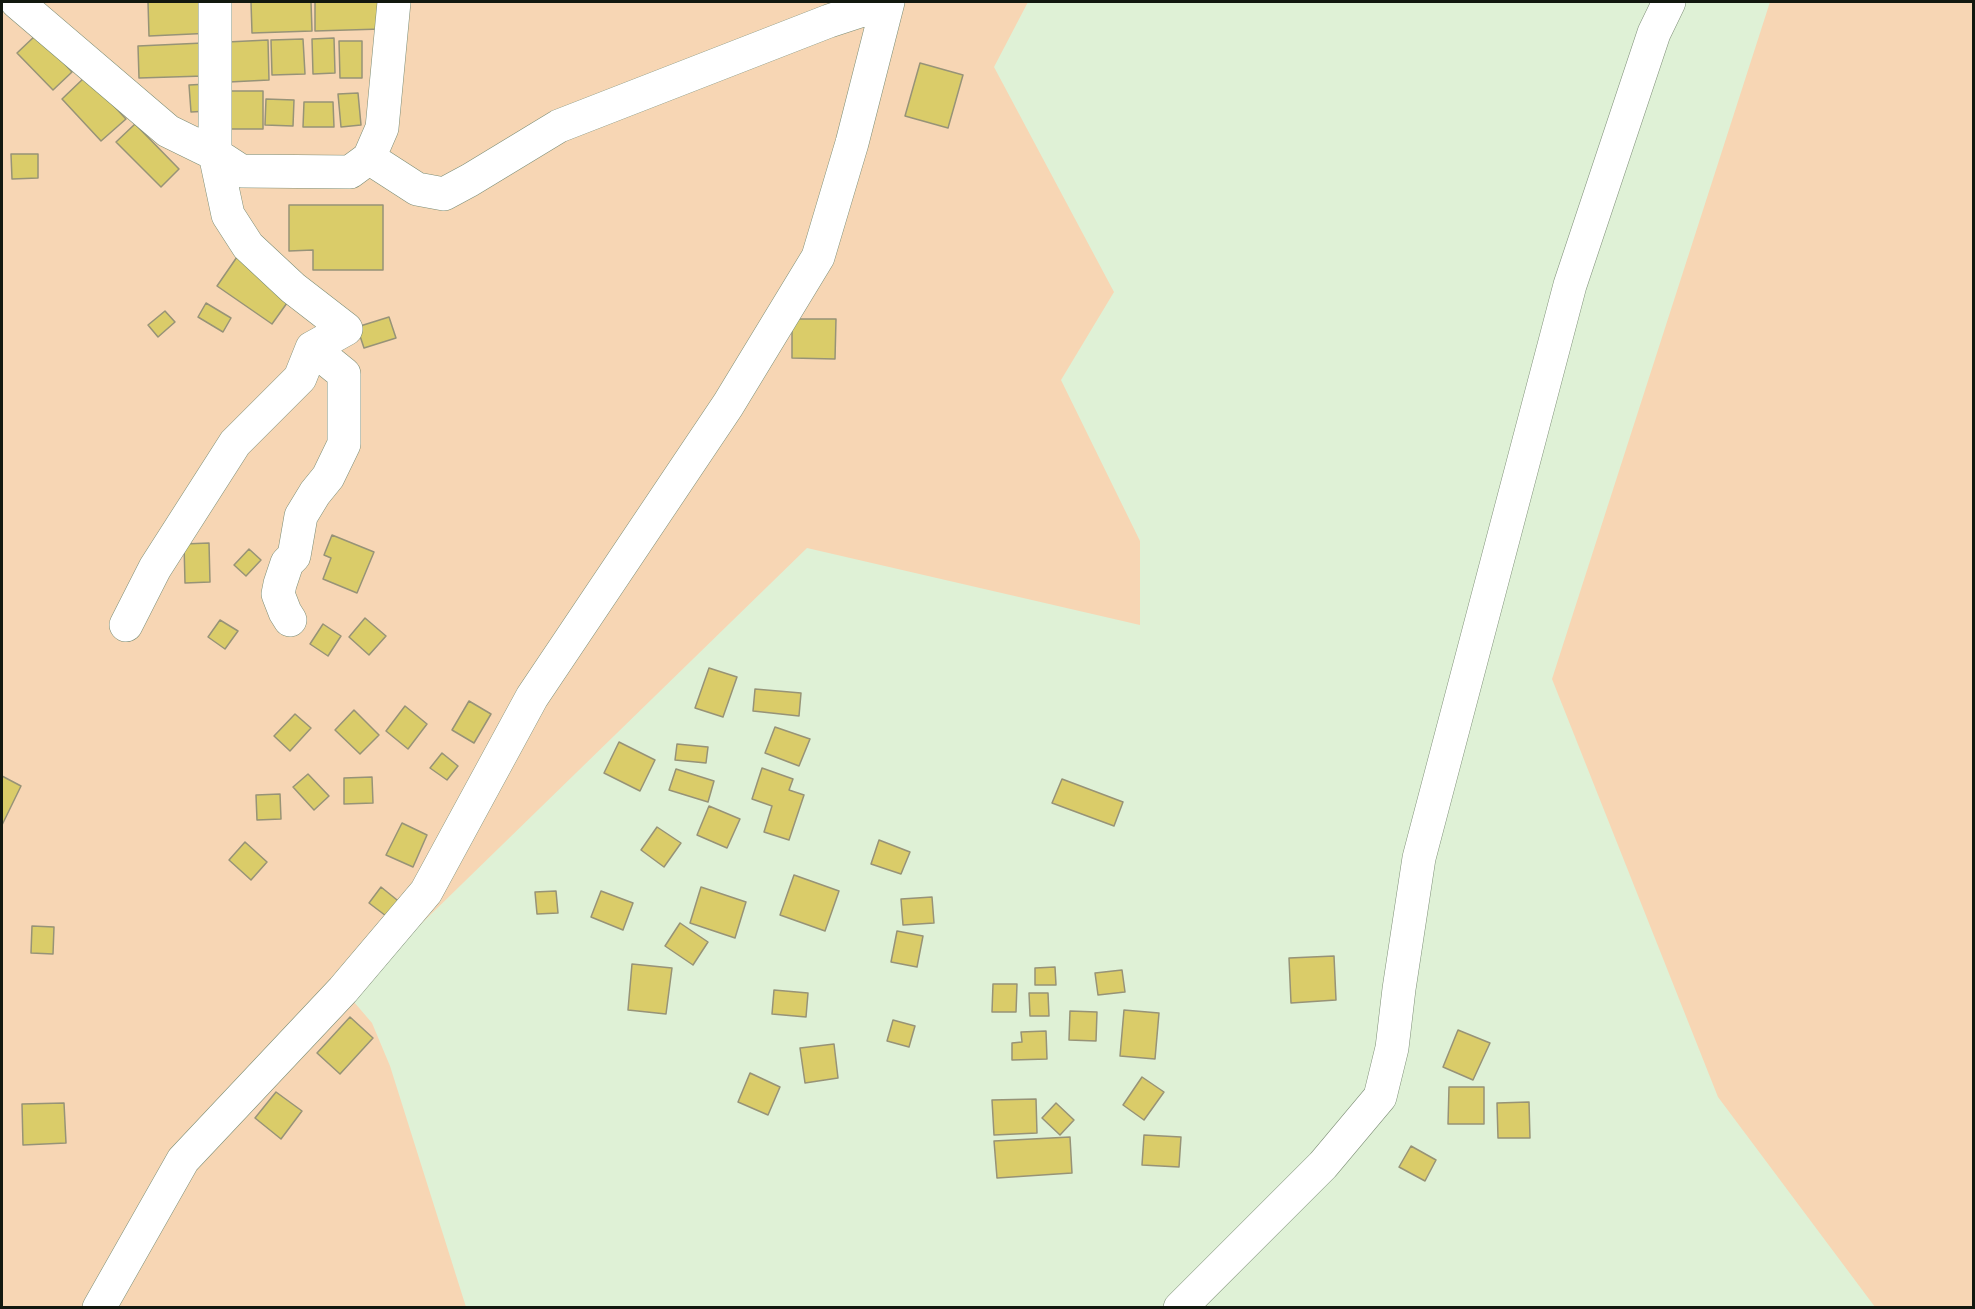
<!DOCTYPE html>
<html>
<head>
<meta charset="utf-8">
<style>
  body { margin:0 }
  #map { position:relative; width:1975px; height:1309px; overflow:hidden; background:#dff1d6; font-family:Georgia,serif }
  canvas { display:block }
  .frame { position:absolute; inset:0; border:3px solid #12180f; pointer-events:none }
</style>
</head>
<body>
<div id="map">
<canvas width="1975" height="1309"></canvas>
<div class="frame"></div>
</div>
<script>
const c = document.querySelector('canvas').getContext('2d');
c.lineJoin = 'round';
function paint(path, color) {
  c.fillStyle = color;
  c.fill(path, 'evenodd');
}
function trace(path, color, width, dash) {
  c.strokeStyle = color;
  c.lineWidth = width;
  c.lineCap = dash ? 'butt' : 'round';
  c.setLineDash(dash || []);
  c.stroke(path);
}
const green = new Path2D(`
  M2 2H1028L994 67 1114 292 1061 380 1140 541V625L807 548 348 995 372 1023 390 1066 466 1307 2 1308Z
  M1770 2H1973V1307H1875L1718 1097 1552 679Z`);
const building = new Path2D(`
  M148 2H212L213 33 149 36Z
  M251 2H311L312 31 252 33Z
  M315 2H380L381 29 315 31Z
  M37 34 72 72 53 90 17 53Z
  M334 38 335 73 313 74 312 39Z
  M303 39 305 74 272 75 271 40Z
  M268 40 269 80 229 82 227 42Z
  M339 41H362V78H340Z
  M203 43 204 76 139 78 138 46Z
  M920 63 963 75 948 128 905 116Z
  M86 76 126 119 101 141 62 99Z
  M208 84 209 111 191 112 189 85Z
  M223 91H263V129H223Z
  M358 93 361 125 341 127 338 94Z
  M266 99 294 100 293 126 265 125Z
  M304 102H333L334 127H303Z
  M135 124 179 169 161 187 116 142Z
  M11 154H38V178L12 179Z
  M289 205H383V270H313V250L289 251Z
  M237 257 292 296 272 324 217 286Z
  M206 303 231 318 223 332 198 317Z
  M165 311 175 322 158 337 148 325Z
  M389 317 396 338 364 348 357 327Z
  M792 319H836L835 359 792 358Z
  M332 535 374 552 357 593 323 579 331 558 324 555Z
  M209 543 210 582 185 583 184 544Z
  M249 549 261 560 246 576 234 565Z
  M365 618 386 636 369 655 349 637Z
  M220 620 238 631 225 649 208 637Z
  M323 624 341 636 328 656 310 644Z
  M709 668 737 677 723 717 695 708Z
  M755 689 801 693 799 716 753 711Z
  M469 701 491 714 474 743 452 730Z
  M405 706 427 724 408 749 386 731Z
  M354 710 379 735 360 754 335 730Z
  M295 714 311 728 290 751 274 736Z
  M775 727 810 739 799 766 765 753Z
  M619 742 655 760 640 791 604 773Z
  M677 744 708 747 706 763 675 760Z
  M442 753 458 766 447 780 430 768Z
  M762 768 793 779 789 790 804 795 789 840 764 832 772 806 752 799Z
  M676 769 714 781 708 802 669 790Z
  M308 774 329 796 314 810 293 787Z
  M2 776 21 786 2 825Z
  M372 777 373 803 344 804V778Z
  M1062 779 1123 802 1114 826 1052 803Z
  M280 794 281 819 257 820 256 795Z
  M709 806 740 819 727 848 697 835Z
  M402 823 427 835 413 867 386 855Z
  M657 827 681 843 664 867 641 850Z
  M879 840 910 852 901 874 871 864Z
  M245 842 267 862 251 880 229 860Z
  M794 875 839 891 825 931 780 915Z
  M381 887 402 904 390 919 369 903Z
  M701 887 746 902 735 938 690 923Z
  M556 891 558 913 537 914 535 892Z
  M601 891 633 903 623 930 591 917Z
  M932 897 934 923 903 925 901 899Z
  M680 923 708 942 693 965 665 946Z
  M32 926 54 927 53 954 31 953Z
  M897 931 923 936 917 967 891 962Z
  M1334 956 1336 1000 1291 1003 1289 958Z
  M632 964 672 968 666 1014 628 1010Z
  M1055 967 1056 985H1035V968Z
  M1122 970 1125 992 1098 995 1095 973Z
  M993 984H1017L1016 1012H992Z
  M774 990 808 993 806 1017 772 1014Z
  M1029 993H1048L1049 1016H1030Z
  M1124 1010 1159 1013 1155 1059 1120 1056Z
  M1070 1011 1097 1012 1096 1041 1069 1040Z
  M350 1017 373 1038 340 1074 317 1053Z
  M893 1020 915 1026 909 1047 887 1041Z
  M1458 1030 1490 1043 1473 1080 1443 1067Z
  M1046 1031 1047 1059 1012 1060V1043L1022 1042 1021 1032Z
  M834 1044 838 1078 805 1083 800 1048Z
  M750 1073 780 1087 768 1115 738 1102Z
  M1142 1077 1164 1092 1144 1120 1123 1105Z
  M1449 1087H1484V1124H1448Z
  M276 1092 302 1111 281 1139 255 1118Z
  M1036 1099 1037 1133 994 1135 992 1100Z
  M1529 1102 1530 1138H1498L1497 1103Z
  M64 1103 66 1143 23 1145 22 1104Z
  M1056 1103 1074 1120 1060 1135 1042 1118Z
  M1144 1135 1181 1137 1179 1167 1142 1165Z
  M1070 1137 1072 1173 997 1178 994 1141Z
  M1411 1146 1436 1160 1425 1181 1399 1167Z`);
const street = new Path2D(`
  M17 2 168 131 215 154 241 171 350 172 369 158 382 128 394 2
  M369 158 417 189 444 194 470 180 559 126 829 21 887 2
  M290 620 285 612 278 594 280 584 287 563 294 556 301 516 315 493 328 477 344 444V374L312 348
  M126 625 155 568 235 443 300 378 312 348 346 329 293 288 248 246 228 215 215 154V2
  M99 1308 183 1160 343 990 426 892 532 697 728 405 818 257 852 143 888 2
  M1180 1308 1323 1165 1380 1097 1392 1048 1399 989 1419 858 1570 285 1654 33 1669 2`);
paint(green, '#f7d6b4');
paint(building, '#dacc69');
trace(building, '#979377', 1.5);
trace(street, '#7c8d75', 34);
trace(street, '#fff', 33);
</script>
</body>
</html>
